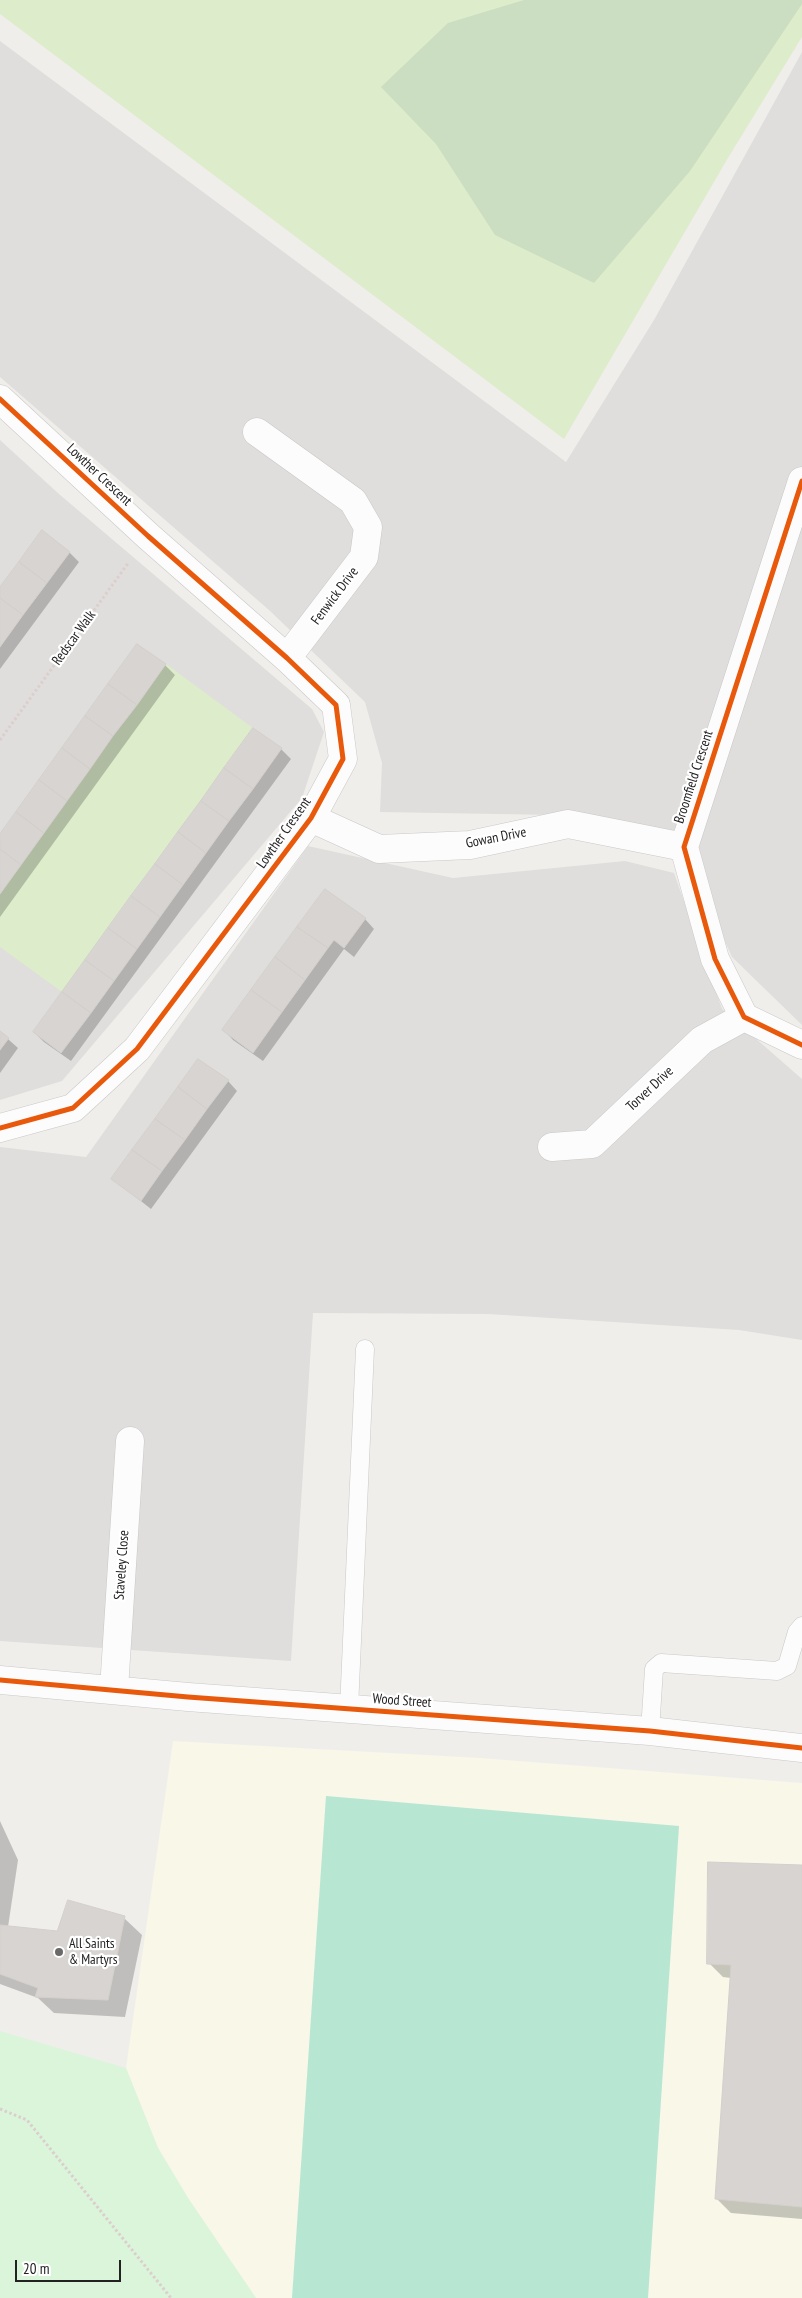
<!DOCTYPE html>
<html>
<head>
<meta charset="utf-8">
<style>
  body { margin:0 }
  #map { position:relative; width:802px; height:2298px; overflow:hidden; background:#f0eeeb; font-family:"PT Sans Narrow",sans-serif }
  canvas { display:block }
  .scale { position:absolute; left:15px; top:2260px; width:106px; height:22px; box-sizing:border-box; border:2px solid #222; border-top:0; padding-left:6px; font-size:15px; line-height:18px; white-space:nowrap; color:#222; -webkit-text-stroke:4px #fff; paint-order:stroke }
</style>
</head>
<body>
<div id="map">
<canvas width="802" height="2298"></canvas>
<div class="scale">20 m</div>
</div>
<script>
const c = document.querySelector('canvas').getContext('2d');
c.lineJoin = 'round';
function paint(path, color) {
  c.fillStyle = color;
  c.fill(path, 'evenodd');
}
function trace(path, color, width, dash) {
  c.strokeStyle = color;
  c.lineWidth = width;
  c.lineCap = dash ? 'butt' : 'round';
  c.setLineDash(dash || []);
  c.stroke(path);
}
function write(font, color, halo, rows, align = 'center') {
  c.font = font + ' "PT Sans Narrow",sans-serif';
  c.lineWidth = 4.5;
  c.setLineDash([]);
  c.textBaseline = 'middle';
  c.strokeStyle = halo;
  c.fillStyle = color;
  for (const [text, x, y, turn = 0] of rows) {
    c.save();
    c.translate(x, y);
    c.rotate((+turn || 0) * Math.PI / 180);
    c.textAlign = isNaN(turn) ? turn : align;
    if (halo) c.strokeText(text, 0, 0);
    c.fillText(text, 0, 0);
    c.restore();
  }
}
const residential = new Path2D(`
  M0 41 566 462 654 320 802 52V1025L732 957 676 834 557 815 380 812 382 763 365 702 269 610 0 377Z
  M0 440 59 494 312 709 324 732 302 798 62 1081 0 1100Z
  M308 846 453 878 625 861 674 873 722 1009 802 1079V1340L739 1330 488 1314 313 1313 291 1661 0 1641V1147L86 1157Z`);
const education = new Path2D(`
  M173 1741 480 1758 802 1783V2298H256L188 2198 158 2148 126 2068Z`);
const grass = new Path2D(`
  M0 0H802V37L728 158 564 439 0 14Z
  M166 664 253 728 62 992 0 947V894Z`);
const forest = new Path2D(`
  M524 0H802V4L690 171 594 283 495 235 436 144 381 87 448 23Z`);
const park = new Path2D(`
  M0 2031 126 2068 158 2148 188 2198 256 2298H0Z`);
const pitch = new Path2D(`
  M326 1796 679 1826 648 2298H292Z`);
const shadow = new Path2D(`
  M69 552 79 562 0 669V589Z
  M165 665 175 675 0 917V836Z
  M281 749 291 759 71 1061 44 1042 34 1032Z
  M325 891 365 919 374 929 354 957 344 949 263 1061 233 1040 224 1030Z
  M0 1032 18 1048 0 1073Z
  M228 1081 237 1091 151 1209 113 1179Z
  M0 1821 18 1860 8 1927 58 1932 124 1918 142 1935 125 2017 54 2013 38 1998 0 1984Z
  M802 1866V2219L731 2213 717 2199 731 1978 723 1977 709 1963Z`);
const building = new Path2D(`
  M42 530 70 552 47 583 19 562Z
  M19 562 47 583 23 615 0 598V587Z
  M0 598 23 615 0 647Z
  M137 644 166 664 137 705 108 684Z
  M108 684 137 705 113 736 85 716Z
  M85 716 113 736 90 769 62 748Z
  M253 728 282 748 253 789 224 768Z
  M62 748 90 769 67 801 39 780Z
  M224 768 253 789 229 821 201 801Z
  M39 780 67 801 44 833 16 812Z
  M201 801 229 821 206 853 178 832Z
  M16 812 44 833 21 865 0 849V834Z
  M178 832 206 853 183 885 155 864Z
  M0 849 21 865 0 894Z
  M155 864 183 885 160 917 131 896Z
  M325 889 366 918 344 948 334 940 328 948 297 927Z
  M131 896 160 917 137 949 108 928Z
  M297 927 328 948 305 980 275 957Z
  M108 928 137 949 114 981 85 960Z
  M275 957 305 980 282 1012 251 990Z
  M85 960 114 981 91 1013 62 992Z
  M251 990 282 1012 253 1053 222 1030Z
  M62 992 91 1013 61 1053 33 1032Z
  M0 1031 9 1038 0 1050Z
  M198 1059 229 1080 207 1109 178 1087Z
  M178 1087 207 1109 185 1140 155 1119Z
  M155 1119 185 1140 162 1171 132 1150Z
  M132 1150 162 1171 141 1201 111 1179Z
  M708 1862 802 1865V2207L715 2199 731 1965 707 1964Z
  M68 1900 125 1916 108 2000 35 1997 38 1988 0 1974V1925L57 1931Z`);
const path = new Path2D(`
  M0 740 129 562
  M0 2109 27 2120 171 2298`);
const service = new Path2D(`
  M349 1708 365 1349
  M650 1731 654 1669 661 1663 777 1671 787 1666 797 1632 802 1626`);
const minor = new Path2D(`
  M0 399 148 536 287 658 336 705 343 759 311 818 137 1049 73 1108 0 1128
  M257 432 353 501 368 527 364 557 287 658
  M802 481 684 847 715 959 744 1017 802 1045
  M311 818 379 849 470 845 568 824 684 847
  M552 1147 592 1144 702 1040 744 1017
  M0 1680 188 1697 650 1731 802 1748
  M114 1689 130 1441`);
const cycleway = new Path2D(`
  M0 399 148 536 287 658 336 705 343 759 311 818 137 1049 73 1108 0 1128
  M802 481 684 847 715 959 744 1017 802 1045
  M0 1680 188 1697 650 1731 802 1748`);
const markers = [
  [59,1952,5,"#6a6968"]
];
const streetNames = [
  ["Lowther Crescent",99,475,43],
  ["Fenwick Drive",335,596,-53],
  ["Redscar Walk",74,638,-54],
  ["Broomfield Crescent",694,777,-72],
  ["Lowther Crescent",284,833,-55],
  ["Gowan Drive",496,838,-11],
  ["Torver Drive",650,1089,-43],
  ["Staveley Close",122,1565,-86],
  ["Wood Street",402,1701,4]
];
const poiNames = [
  ["All Saints",69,1944],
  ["& Martyrs",69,1960]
];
paint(residential, '#dfdedc');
paint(education, '#f8f7e8');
paint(grass, '#ddeccb');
paint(forest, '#cbdec1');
paint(park, '#daf5da');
paint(pitch, '#b7e6d2');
paint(shadow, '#0003');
paint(building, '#d7d4d2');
trace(building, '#d3d0cc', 1);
trace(service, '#c9c8c7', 19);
trace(minor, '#c9c8c7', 29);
trace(path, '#dccecd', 3, [2.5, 2.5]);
trace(service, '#fdfcfc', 18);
trace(minor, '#fdfcfc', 28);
trace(cycleway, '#e8590c', 5);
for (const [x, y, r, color] of markers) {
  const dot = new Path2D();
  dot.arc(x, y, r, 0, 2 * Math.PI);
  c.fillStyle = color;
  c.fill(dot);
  trace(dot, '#fff', 2);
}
write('14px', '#222', '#fff', streetNames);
write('14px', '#222', '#fff', poiNames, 'left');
</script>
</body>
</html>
